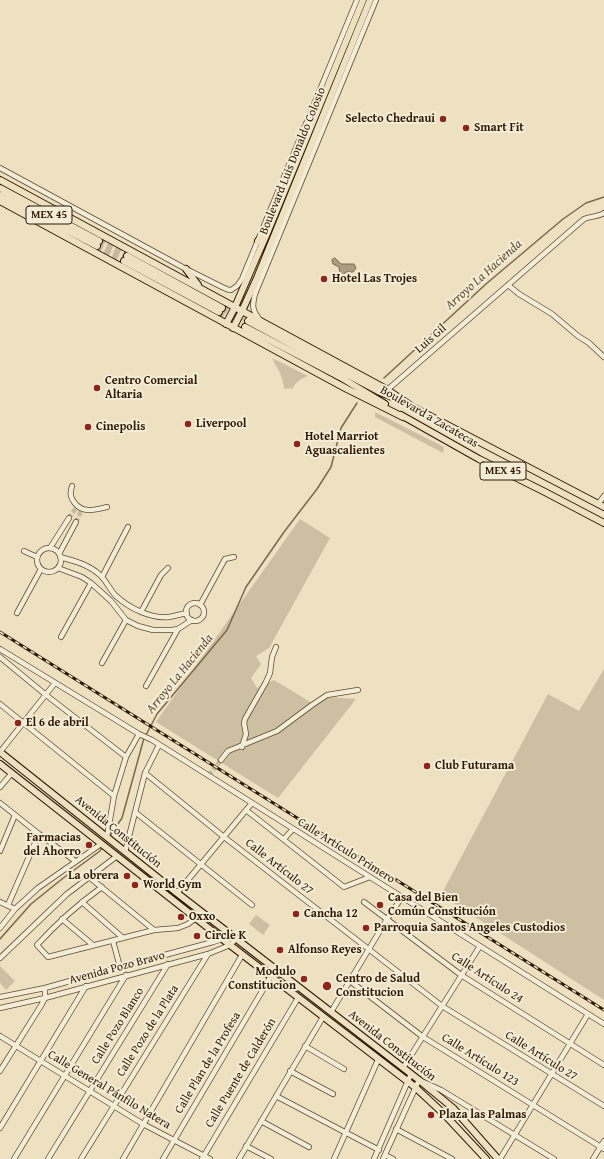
<!DOCTYPE html>
<html>
<head>
<meta charset="utf-8">
<style>
  body { margin:0 }
  canvas { display:block; background:#ede1c1 }
</style>
</head>
<body>
<canvas width="604" height="1159"></canvas>
<script>
const c = document.querySelector('canvas').getContext('2d');
c.lineJoin = 'round';
function paint(path, color) {
  c.fillStyle = color;
  c.fill(path, 'evenodd');
}
function trace(path, color, width, dash) {
  c.strokeStyle = color;
  c.lineWidth = width;
  c.lineCap = dash ? 'butt' : 'round';
  c.setLineDash(dash || []);
  c.stroke(path);
}
function write(font, color, halo, rows, align = 'center') {
  c.font = font + ' "Gentium Book Plus",serif';
  c.lineWidth = 4;
  c.setLineDash([]);
  c.textBaseline = 'middle';
  c.strokeStyle = halo;
  c.fillStyle = color;
  for (const [text, x, y, turn = 0] of rows) {
    c.save();
    c.translate(x, y);
    c.rotate((+turn || 0) * Math.PI / 180);
    c.textAlign = isNaN(turn) ? turn : align;
    if (halo) c.strokeText(text, 0, 0);
    c.fillText(text, 0, 0);
    c.restore();
  }
}
const green = new Path2D(`
  M272 358 308 376C301 378 294 383 292 390L291 388 284 389C284 378 277 368 272 358Z
  M375 412 444 447 443 453 375 417Z
  M300 519 330 538 269 648 256 656 261 664 251 678 257 688 274 680 312 703 329 697 356 699 278 798 156 722Z
  M604 669V1000L441 895 548 694 579 711Z
  M256 915 270 925 263 935 249 924Z
  M0 966 15 981 6 990 0 983Z`);
const water = new Path2D(`
  M335 258 341 264H354L356 268 353 272H346L343 275 340 273 339 267 333 264 332 260Z`);
const stream = new Path2D(`
  M384 378 486 284 563 219 586 203 604 197
  M146 735 157 714 227 630 246 587 284 532 317 489 331 467 341 428 357 403
  M109 837 122 818 144 738
  M0 939 31 904 62 879 100 851 102 847`);
const minorTunnel = new Path2D(`
  M69 518 76 508
  M76 522 81 511
  M209 775 221 760`);
const majorTunnel = new Path2D(`
  M99 241 127 256
  M97 246 124 261
  M222 308 248 321
  M219 312 245 327`);
const minor = new Path2D(`
  M0 168 186 269 222 287 229 290H231L237 286 242 279 357 0
  M508 285 519 294 552 314 578 336 589 343 604 357
  M260 320C252 310 252 306 255 294L376 0
  M386 391 584 219C591 216 598 217 604 213
  M72 486C70 493 70 497 74 502 82 514 95 510 107 507
  M598 504 604 496
  M50 548 69 518
  M37 560a12 12 0 1 1 24 0a12 12 0 1 1-24 0Z
  M24 551 37 557
  M59 554 76 522
  M60 557C75 561 90 565 101 576 107 582 110 590 116 596 129 608 151 619 169 617 175 616 181 614 187 613
  M58 568 82 577 91 583 111 601 126 620 138 626 153 630H172L178 629 192 620
  M102 577 128 527
  M186 612a9 9 0 1 1 18 0a9 9 0 1 1-18 0Z
  M200 605 225 559 234 557
  M141 612 161 575 168 568
  M17 613 41 569
  M61 637 91 583
  M0 649 139 734 152 740 604 1024
  M0 657 46 695 126 757
  M102 663 126 620
  M146 686 178 629
  M0 704 114 796
  M242 747 246 734 244 723 245 719 266 682 270 673 272 657 276 647
  M0 752 55 683
  M221 760 228 751 277 731 312 705 327 695 358 690
  M145 773 224 837 442 1006 604 1106
  M0 787 12 773
  M0 803 39 834 75 861
  M246 810 344 887 370 877
  M135 812 252 905
  M107 837 114 796 126 757 139 734
  M284 839 293 829
  M0 851 15 815
  M125 852 145 773 159 745
  M89 877 154 930
  M102 887C77 905 58 922 37 945L48 957 154 930 178 928 188 924 196 918
  M177 893 252 803
  M0 902 15 909
  M82 902 123 938
  M364 902 461 975 604 1065
  M8 905 39 834
  M62 919 93 945
  M0 928 15 909 38 888 101 844
  M113 941 120 967
  M0 958 67 894 117 856
  M350 981 423 1037 604 1149
  M0 997 45 988 120 967 213 942 223 939 230 935
  M0 1008 45 998 208 954 230 945 236 939
  M331 1012 387 919 402 897
  M0 1036 143 1124 210 1159
  M305 1046 344 1069
  M403 1068 480 946
  M0 1071 42 1004 45 998V988
  M290 1071 333 1094
  M276 1096 379 1150
  M261 1121 309 1147
  M0 1128 86 986
  M396 1129 452 1159
  M246 1146 271 1159
  M385 1155 393 1159
  M14 1159 126 975
  M48 1159 168 964
  M81 1159 208 954
  M123 1159 242 955
  M163 1159 271 976
  M202 1159 298 998
  M239 1159 323 1017
  M334 1159 378 1060
  M374 1159 411 1074
  M383 1159 419 1080 441 1090 554 1159
  M500 1159 588 1014
  M593 1159 604 1141`);
const major = new Path2D(`
  M0 180 386 389 410 405
  M0 188 99 241
  M0 195 97 246
  M0 201 347 389 403 417
  M258 241 265 233
  M127 256 222 308
  M124 261 219 312
  M186 269 198 285
  M248 321 380 392 397 399
  M226 324 235 307 268 231 363 0
  M245 327 340 377 385 404
  M233 328 242 311 257 278 370 0
  M407 404 604 507
  M401 415 479 459 545 492 604 523
  M0 752 177 893 419 1080 453 1108 498 1159
  M0 764 230 945 415 1087 444 1114 486 1159`);
const rail = new Path2D(`
  M0 632 604 1010`);
const markers = [
  [443,119,4,"#8f2418"],
  [466,128,4,"#8f2418"],
  [324,279,4,"#8f2418"],
  [97,388,4,"#8f2418"],
  [188,424,4,"#8f2418"],
  [88,427,4,"#8f2418"],
  [297,444,4,"#8f2418"],
  [18,723,4,"#8f2418"],
  [427,766,4,"#8f2418"],
  [89,845,4,"#8f2418"],
  [127,876,4,"#8f2418"],
  [135,885,4,"#8f2418"],
  [380,905,4,"#8f2418"],
  [296,914,4,"#8f2418"],
  [181,917,4,"#8f2418"],
  [366,928,4,"#8f2418"],
  [197,936,4,"#8f2418"],
  [280,950,4,"#8f2418"],
  [304,979,4,"#8f2418"],
  [327,986,5,"#8f2418"],
  [431,1115,4,"#8f2418"]
];
const shields = [
  [49,215,46],
  [503,471,46]
];
const shieldNames = [
  ["MEX 45",49,215],
  ["MEX 45",503,471]
];
const poiNames = [
  ["Selecto Chedraui",435,119,"right"],
  ["Smart Fit",474,128],
  ["Hotel Las Trojes",332,279],
  ["Centro Comercial",105,381],
  ["Altaria",105,395],
  ["Liverpool",196,424],
  ["Cinepolis",96,427],
  ["Hotel Marriot",305,437],
  ["Aguascalientes",305,451],
  ["El 6 de abril",26,723],
  ["Club Futurama",435,766],
  ["Farmacias",81,838,"right"],
  ["del Ahorro",81,852,"right"],
  ["La obrera",119,876,"right"],
  ["World Gym",143,885],
  ["Casa del Bien",388,898],
  ["Común Constitución",388,912],
  ["Cancha 12",304,914],
  ["Oxxo",189,917],
  ["Parroquia Santos Angeles Custodios",374,928],
  ["Circle K",205,936],
  ["Alfonso Reyes",288,950],
  ["Modulo",296,972,"right"],
  ["Constitucion",296,986,"right"],
  ["Centro de Salud",336,979],
  ["Constitucion",336,993],
  ["Plaza las Palmas",439,1115]
];
const streetNames = [
  ["Boulevard Luis Donaldo Colosio",293,161,-68],
  ["Luis Gil",431,339,-41],
  ["Boulevard a Zacatecas",429,417,30],
  ["Avenida Constitución",118,832,39],
  ["Calle Artículo Primero",346,851,32],
  ["Calle Artículo 27",279,867,38],
  ["Avenida Pozo Bravo",117,968,-15],
  ["Calle Artículo 24",487,978,33],
  ["Calle Pozo Blanco",118,1026,-58],
  ["Calle Pozo de la Plata",148,1031,-58],
  ["Avenida Constitución",392,1046,38],
  ["Calle Artículo 27",541,1056,32],
  ["Calle Artículo 123",480,1060,32],
  ["Calle Plan de la Profesa",208,1063,-59],
  ["Calle Puente de Calderón",241,1073,-59],
  ["Calle General Pánfilo Natera",109,1090,31]
];
const waterNames = [
  ["Arroyo La Hacienda",484,275,-42],
  ["Arroyo La Hacienda",180,674,-51]
];
paint(green, '#cdbfa1');
paint(water, '#ad9d80');
trace(water, '#7b684e', 1);
trace(stream, '#7b684e', 1.5);
trace(minorTunnel, '#c7b99b', 4.5, [4.5, 2]);
trace(majorTunnel, '#c7b99b', 6, [6, 3]);
trace(minor, '#5f4b32', 6);
trace(major, '#301902', 8);
trace(minor, '#f3ecd7', 4.5);
trace(major, '#ede1c1', 6);
trace(rail, '#301902', 3);
trace(rail, '#f3ecd7', 1.5, [4.5]);
for (const [x, y, r, color] of markers) {
  const dot = new Path2D();
  dot.arc(x, y, r, 0, 2 * Math.PI);
  c.fillStyle = color;
  c.fill(dot);
  trace(dot, '#f3ecd7', 1.5);
}
for (const [x, y, w] of shields) {
  const box = new Path2D();
  box.roundRect(x - w / 2, y - 9, w, 18, 3);
  c.fillStyle = '#f3ecd7';
  c.fill(box);
  trace(box, '#301902', 1);
}
write('bold 11px', '#301902', null, shieldNames);
write('bold 12px', '#301902', '#f3ecd7', poiNames, 'left');
write('12px', '#301902', '#f3ecd7', streetNames);
write('italic 13px', '#624e34', '#f3ecd7', waterNames);
</script>
</body>
</html>
